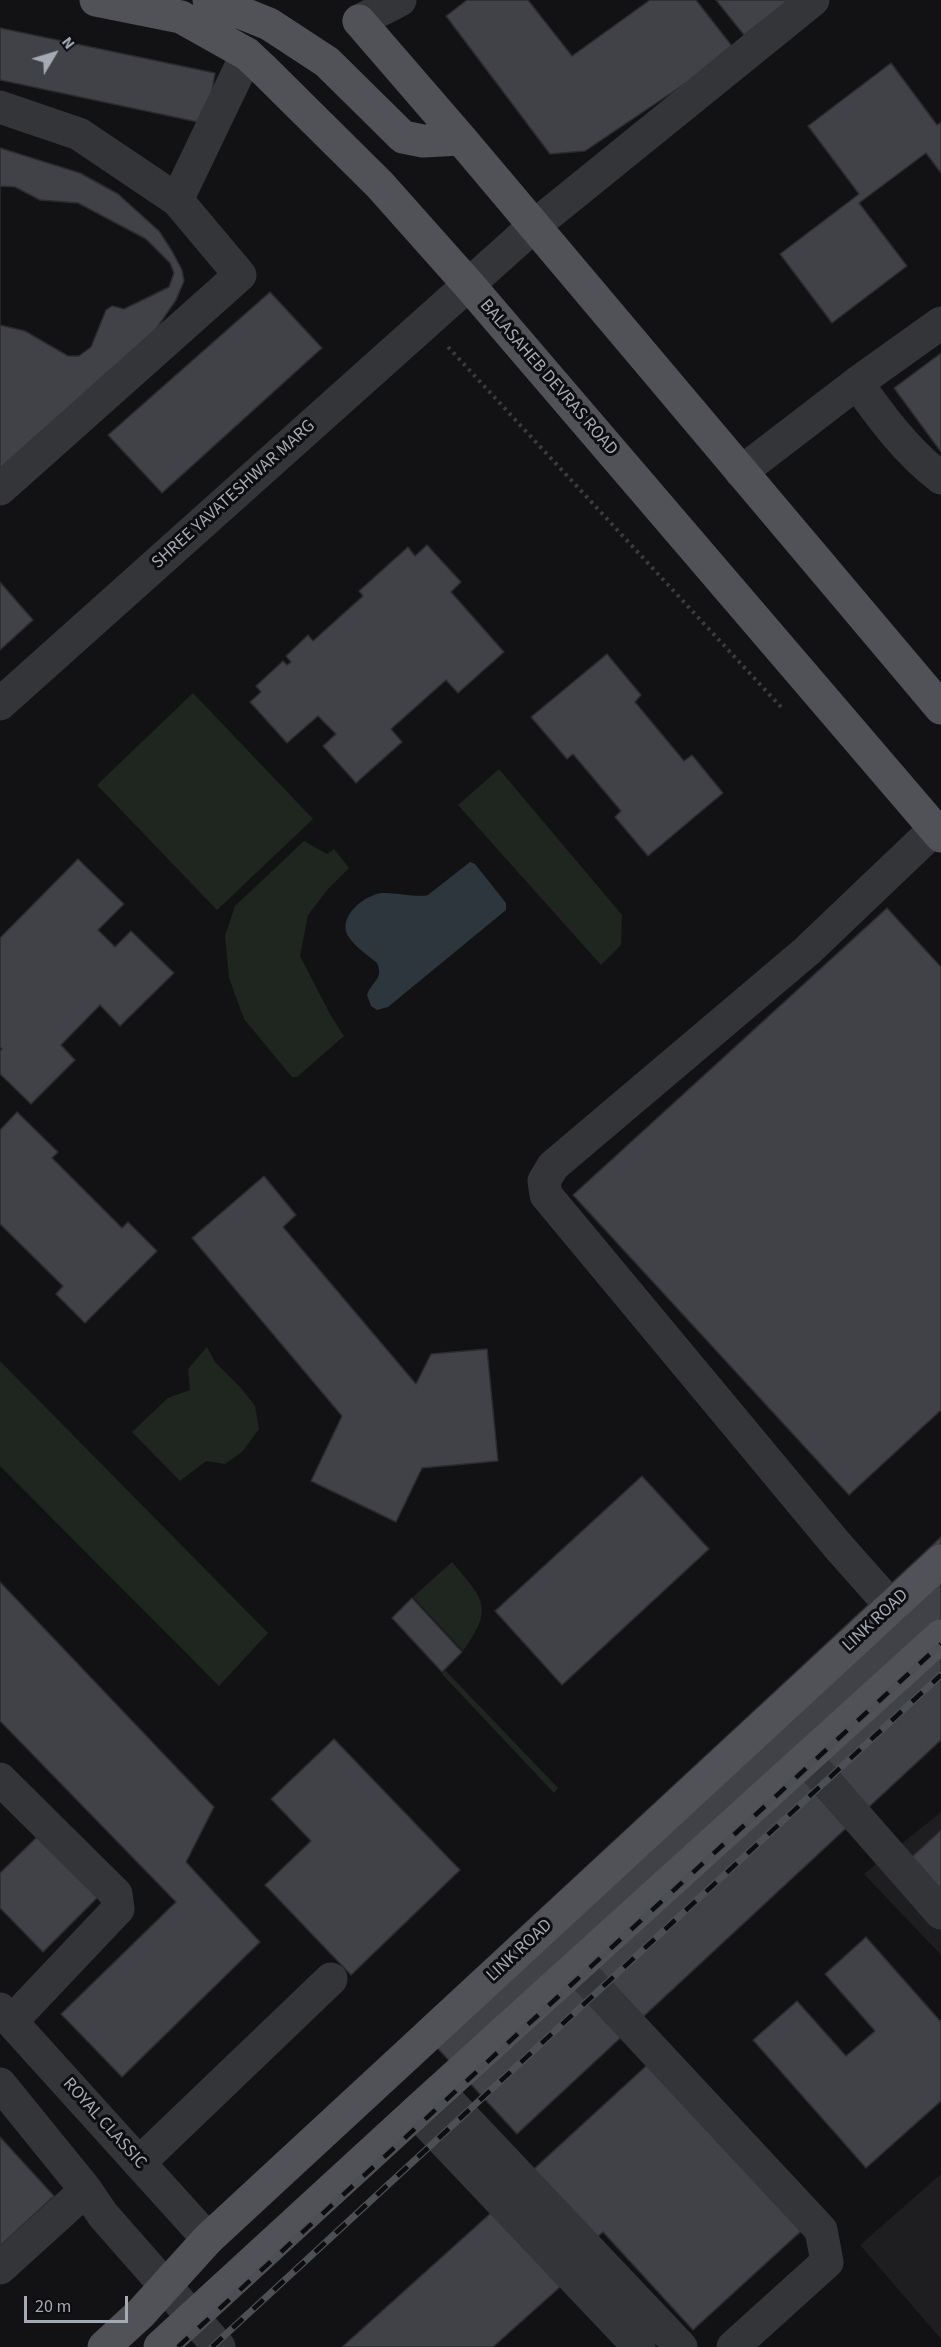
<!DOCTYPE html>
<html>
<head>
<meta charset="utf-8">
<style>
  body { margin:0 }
  #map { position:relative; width:941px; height:2347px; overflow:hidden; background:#121214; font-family:"Source Sans 3",sans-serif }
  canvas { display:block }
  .north { position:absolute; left:24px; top:24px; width:60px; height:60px; -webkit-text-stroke:4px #0d0d0f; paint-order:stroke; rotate:52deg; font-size:16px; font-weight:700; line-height:24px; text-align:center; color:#a4aab4 }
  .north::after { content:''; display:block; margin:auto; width:21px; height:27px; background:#a4aab4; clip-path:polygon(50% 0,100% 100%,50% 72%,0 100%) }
  .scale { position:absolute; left:24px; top:2296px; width:104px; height:27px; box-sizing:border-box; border:3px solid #a4aab4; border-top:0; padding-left:8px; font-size:18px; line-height:21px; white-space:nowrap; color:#a4aab4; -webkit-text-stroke:4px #0d0d0f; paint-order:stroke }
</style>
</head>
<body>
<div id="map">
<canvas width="941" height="2347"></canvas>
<div class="north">N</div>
<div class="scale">20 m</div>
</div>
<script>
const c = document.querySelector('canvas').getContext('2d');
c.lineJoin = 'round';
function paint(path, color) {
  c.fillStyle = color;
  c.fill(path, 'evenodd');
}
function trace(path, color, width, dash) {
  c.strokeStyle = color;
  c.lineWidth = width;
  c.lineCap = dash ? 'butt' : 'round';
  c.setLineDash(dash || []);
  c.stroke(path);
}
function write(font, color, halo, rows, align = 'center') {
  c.font = font + ' "Source Sans 3",sans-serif';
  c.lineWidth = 6;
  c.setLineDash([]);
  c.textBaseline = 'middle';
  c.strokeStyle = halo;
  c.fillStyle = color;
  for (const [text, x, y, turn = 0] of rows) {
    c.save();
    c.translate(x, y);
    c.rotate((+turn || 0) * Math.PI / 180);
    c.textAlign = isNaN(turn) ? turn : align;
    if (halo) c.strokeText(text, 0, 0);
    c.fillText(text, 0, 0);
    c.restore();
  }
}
const built = new Path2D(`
  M941 1812V1955L864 1874Z
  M941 2174V2339L860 2245Z`);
const green = new Path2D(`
  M193 693 313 819 217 910 97 785Z
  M499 769 622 915 621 945 601 965 458 805Z
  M304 841 327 854 334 849 349 868 328 889 308 915 300 956 331 1016 344 1036 297 1077H292L244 1019 229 978 225 936 235 906Z
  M207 1347 215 1362 241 1388 255 1406 259 1429 242 1452 225 1464 206 1461 180 1481 132 1432 168 1398 190 1390 188 1369Z
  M0 1361 268 1633 219 1686 0 1466Z
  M452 1562C483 1599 495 1607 463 1651L413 1597Z
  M445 1670 558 1788 554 1793 442 1674Z`);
const water = new Path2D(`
  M470 862 475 864 506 903V910L388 1007 377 1010 371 1006 367 995C372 981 384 979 377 963 368 955 352 945 347 934 339 915 365 895 382 893 396 892 417 898 428 895Z`);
const pier = new Path2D(`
  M0 0H135L97 20 0 31Z`);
const building = new Path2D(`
  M467 0H528L572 56 650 0H696L735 50 585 151 550 154 446 16Z
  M716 0H790L744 35Z
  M0 28 215 73 207 124 0 80Z
  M891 63 937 125 941 122V173L926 153 859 203 907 266 832 323 780 254 859 194 808 126Z
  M0 148 80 173 118 194 159 231 172 251 182 270 184 281 176 300 143 348 0 475Z
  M0 186 15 187 40 200 78 203 146 239 170 263 174 273 169 287 124 309 112 306 106 310 91 347 79 356H68L25 331 0 325Z
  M270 292 322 348 162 493 108 435Z
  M941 353V452L894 388Z
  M427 545 461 582 451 592 504 652 458 693 446 680 391 729 402 742 356 783 323 746 336 734 318 716 287 743 250 702 261 692 256 686 283 661 287 665 291 662 286 656 308 635 313 641 363 596 359 591 408 547 415 556Z
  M0 582 33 620 0 650Z
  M607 654 641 695 635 702 684 761 692 755 723 793 648 856 615 817 621 811 573 754 567 759 531 717Z
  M78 859 124 904 98 930 115 947 131 931 174 973 120 1026 100 1005 61 1045 75 1060 31 1104 0 1074V1051L2 1049 0 1047V938Z
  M887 908 941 967V1410L849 1495 573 1195Z
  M17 1112 58 1152 52 1158 122 1228 128 1222 157 1251 85 1323 56 1294 63 1286 0 1224V1130Z
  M264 1176 296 1215 283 1227 416 1384 431 1354 487 1349 498 1461 422 1468 396 1522 311 1481 342 1416 192 1238Z
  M642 1476 709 1549 562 1685 495 1611Z
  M941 1537V1740L517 2134 416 2025Z
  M0 1582 214 1807 186 1862 260 1942 122 2077 61 2014 176 1902 0 1721Z
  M412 1598 462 1652 442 1672 392 1618Z
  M334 1739 460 1870 351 1975 265 1885 311 1841 271 1799Z
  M941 1830V1901L905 1863Z
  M37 1837 98 1897 43 1952 0 1908V1873Z
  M866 1937 941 2022V2101L866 2168 753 2040 797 2001 846 2056 875 2031 825 1974Z
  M657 2056 810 2223 693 2330 603 2232 586 2247 524 2178Z
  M0 2137 54 2196 0 2246Z
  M492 2212 560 2287 493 2347H342Z`);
const path = new Path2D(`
  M448 347 781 707`);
const minor = new Path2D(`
  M359 21 400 0
  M0 107 79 134 177 200 247 54
  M857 383C882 418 907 452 941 478
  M741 472 857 383 941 323
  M0 489 240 275 177 200
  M0 704 534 226 813 0
  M892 1607 837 1545 546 1195 544 1181 553 1166 807 951 935 829
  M806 1759 941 1913
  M0 1779 116 1894 118 1909 12 2021
  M576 1967 821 2230 827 2262 733 2347
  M0 2009 208 2239
  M0 2084 86 2190 103 2215 219 2347
  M439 2091 681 2347
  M416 2112 639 2347
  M139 2163 331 1979
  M0 2268 86 2190`);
const major = new Path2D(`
  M96 0 181 17 247 54 262 68 380 185 469 285 941 836
  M209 0 269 24 327 62 403 137 423 141 461 139
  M359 21 461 139 941 708
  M104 2347 141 2313 208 2239 941 1561
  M160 2347 416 2112 941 1636`);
const rail = new Path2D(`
  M178 2347 941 1644
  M212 2347 941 1675`);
const streetNames = [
  ["BALASAHEB DEVRAS ROAD",548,378,49],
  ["SHREE YAVATESHWAR MARG",234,495,-42],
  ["LINK ROAD",876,1621,-43],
  ["LINK ROAD",520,1951,-43],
  ["ROYAL CLASSIC",104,2124,48]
];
paint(built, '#1e1e21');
paint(green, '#1f261f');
paint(water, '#2c363c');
paint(pier, '#121214');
paint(building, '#414247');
trace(building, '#2c2c30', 1.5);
trace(path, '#393c3f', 4, [3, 4.5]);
trace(minor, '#333538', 33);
trace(major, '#505257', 33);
trace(rail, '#4c4f53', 7);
trace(rail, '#0d0d0f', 4.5, [14]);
write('18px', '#a4aab4', '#0d0d0f', streetNames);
</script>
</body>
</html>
